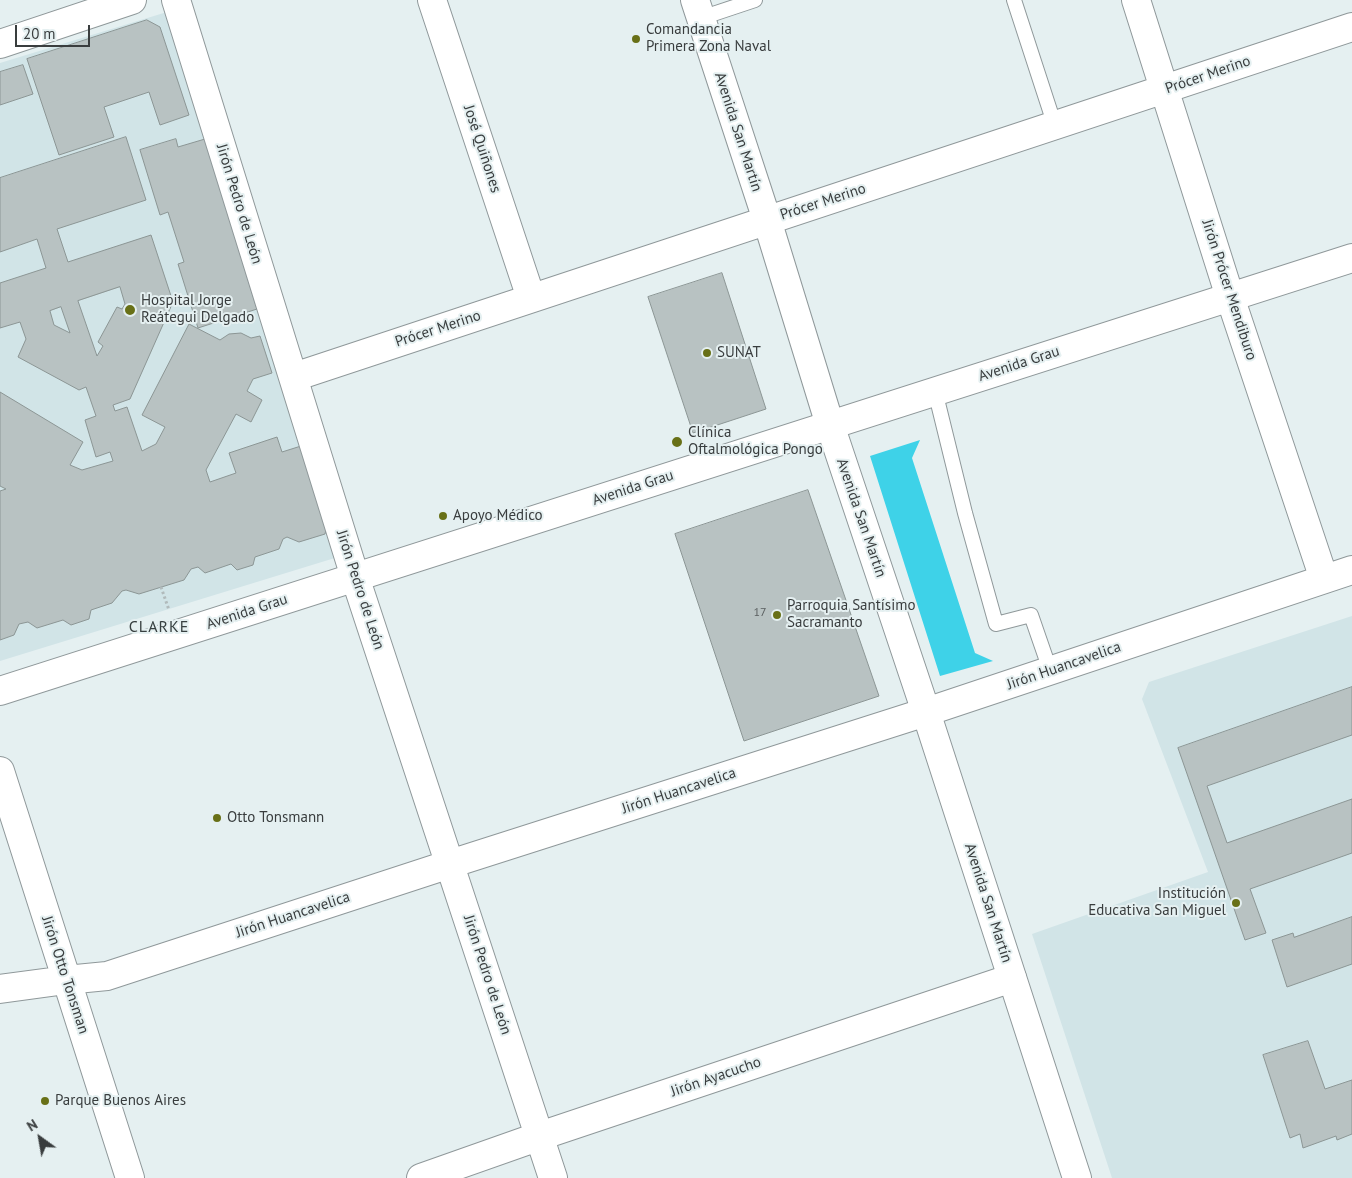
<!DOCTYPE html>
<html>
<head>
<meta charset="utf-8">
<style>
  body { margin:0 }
  #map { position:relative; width:1352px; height:1178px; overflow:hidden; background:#e5f0f1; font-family:"PT Sans",sans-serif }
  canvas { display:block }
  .north { position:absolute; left:15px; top:1113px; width:50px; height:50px; -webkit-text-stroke:4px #e5f0f1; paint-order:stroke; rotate:328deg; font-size:14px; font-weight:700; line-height:20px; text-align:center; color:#393d3e }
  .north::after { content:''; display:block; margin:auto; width:18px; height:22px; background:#393d3e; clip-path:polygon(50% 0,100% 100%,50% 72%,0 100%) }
  .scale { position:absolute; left:15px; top:25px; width:75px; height:22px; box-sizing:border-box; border:2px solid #393d3e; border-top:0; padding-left:6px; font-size:15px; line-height:18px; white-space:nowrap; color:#393d3e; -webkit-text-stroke:4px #e5f0f1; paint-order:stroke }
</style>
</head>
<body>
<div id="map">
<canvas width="1352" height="1178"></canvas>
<div class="north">N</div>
<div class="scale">20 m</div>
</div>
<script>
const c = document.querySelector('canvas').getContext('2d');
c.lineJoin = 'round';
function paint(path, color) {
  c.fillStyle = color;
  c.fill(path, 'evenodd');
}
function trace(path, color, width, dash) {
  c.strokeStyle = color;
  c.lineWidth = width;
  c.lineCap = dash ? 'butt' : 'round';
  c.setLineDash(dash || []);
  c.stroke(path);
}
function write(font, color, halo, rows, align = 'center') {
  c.font = font + ' "PT Sans",sans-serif';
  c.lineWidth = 4;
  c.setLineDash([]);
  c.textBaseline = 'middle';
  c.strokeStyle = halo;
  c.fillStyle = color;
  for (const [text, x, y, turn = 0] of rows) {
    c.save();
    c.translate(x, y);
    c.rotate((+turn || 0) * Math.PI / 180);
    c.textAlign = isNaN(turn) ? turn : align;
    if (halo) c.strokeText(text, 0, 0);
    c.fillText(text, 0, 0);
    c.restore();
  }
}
const built = new Path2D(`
  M167 12 338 557 0 661V63Z
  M1352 616V1178H1112L1032 934 1208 872 1142 699 1149 682Z`);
const green = new Path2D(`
  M920 440 912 458 975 653 993 661 940 676 870 456Z`);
const building = new Path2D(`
  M147 20 160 27 189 115 160 125 149 92 104 107 114 137 59 155 27 59Z
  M23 65 33 94 0 105V72Z
  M126 137 146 200 57 229 68 262 151 235 173 302 130 399 113 405 115 411 127 407 142 451 156 444 165 427 142 415 189 324 220 340 229 334 241 333 251 338 260 336 272 373 253 379 247 391 262 400 251 422 236 414 206 470 210 482 236 473 229 453 277 437 282 452 301 446 327 525 325 534 299 542 287 537 283 539 279 549 255 557 253 565 237 570 231 564 205 573 198 567 191 569 184 580 139 594 126 590 122 591 112 603 91 610 89 619 71 625 63 620 37 628 28 622 19 624 14 635 0 640V491L6 489 0 486V392L83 442 70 465 82 470 113 461 110 452 96 457 85 420 96 416 86 387 79 390 18 357 26 339 20 322 0 328V283L46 268 37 239 0 252V178ZM120 287 125 304 122 309 117 307 98 342 103 346 97 356 78 301ZM61 307 70 333 54 325 50 311Z
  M176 139 178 147 205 139 257 309 198 328 178 264 184 262 168 212 160 215 140 150Z
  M722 273 766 409 693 433 648 297Z
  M808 490 879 696 744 741 675 534Z
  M1352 687V735L1207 786 1227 843 1352 799V853L1250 889 1266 933 1245 940 1178 748Z
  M1352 917V964L1287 987 1272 940 1293 933 1294 937Z
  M1308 1041 1325 1089 1352 1080V1134L1337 1140 1336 1136 1303 1148 1300 1134 1290 1138 1263 1055Z`);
const path = new Path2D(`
  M161 587 169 610`);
const lane = new Path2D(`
  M1014 0 1055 126
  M701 18 755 0
  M935 391 965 513 996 624 1031 615 1050 670`);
const street = new Path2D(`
  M176 0 355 577 553 1178
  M432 0 531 298
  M695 0 767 220 830 425
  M1136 0 1230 297 1324 579
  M0 44 132 0
  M294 377 1352 27
  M0 771 130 1178
  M0 989 66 980 107 976 450 864 926 712 1352 570
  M421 1178 540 1136 1012 978`);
const secondary = new Path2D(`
  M830 425 926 712 1077 1178
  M0 691 1352 258`);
const markers = [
  [636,39,5,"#687017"],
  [130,310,6,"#687017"],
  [707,353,5,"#687017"],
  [677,442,6,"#687017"],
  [443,516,5,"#687017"],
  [777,615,5,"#687017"],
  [217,818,5,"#687017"],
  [1236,903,5,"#687017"],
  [45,1101,5,"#687017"]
];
const numberNames = [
  ["17",760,613]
];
const poiNames = [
  ["Comandancia",646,30],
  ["Primera Zona Naval",646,47],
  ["Hospital Jorge",141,301],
  ["Reátegui Delgado",141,318],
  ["SUNAT",717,353],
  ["Clínica",688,433],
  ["Oftalmológica Pongo",688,450],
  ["Apoyo Médico",453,516],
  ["Parroquia Santísimo",787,606],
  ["Sacramanto",787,623],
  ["Otto Tonsmann",227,818],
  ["Institución",1226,894,"right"],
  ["Educativa San Miguel",1226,911,"right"],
  ["Parque Buenos Aires",55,1101]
];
const streetNames = [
  ["Prócer Merino",1208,75,-19],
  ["Avenida San Martín",738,132,72],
  ["José Quiñones",482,149,72],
  ["Prócer Merino",823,202,-18],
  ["Jirón Pedro de León",239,204,73],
  ["Jirón Prócer Mendiburo",1229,290,72],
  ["Prócer Merino",438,329,-18],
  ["Avenida Grau",1019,364,-18],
  ["Avenida Grau",633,488,-18],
  ["Avenida San Martín",861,518,71],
  ["Jirón Pedro de León",360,590,72],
  ["Avenida Grau",247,612,-18],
  ["Jirón Huancavelica",1064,666,-19],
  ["Jirón Huancavelica",679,791,-18],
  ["Avenida San Martín",988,903,72],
  ["Jirón Huancavelica",293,915,-18],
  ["Jirón Otto Tonsman",65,975,72],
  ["Jirón Pedro de León",487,975,72],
  ["Jirón Ayacucho",716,1077,-19]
];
const neighbourhoodNames = [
  ["CLARKE",159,627]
];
paint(built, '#d1e4e7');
paint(green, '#3ed2e8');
paint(building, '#b8c2c2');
trace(building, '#8c9695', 1);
trace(lane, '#8f989a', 16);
trace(street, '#8f989a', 30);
trace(secondary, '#8f989a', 30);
trace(path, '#b1babb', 3, [2.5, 2.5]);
trace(lane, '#fff', 14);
trace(street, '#fff', 28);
trace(secondary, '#fff', 28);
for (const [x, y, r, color] of markers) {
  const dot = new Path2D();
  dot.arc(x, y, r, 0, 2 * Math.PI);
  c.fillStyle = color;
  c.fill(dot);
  trace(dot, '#e5f0f1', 2);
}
write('12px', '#595e5f', null, numberNames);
write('15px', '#393d3e', '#e5f0f1', poiNames, 'left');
write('15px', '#393d3e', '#e5f0f1', streetNames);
c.letterSpacing = '1px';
write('16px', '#384041', '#e5f0f1', neighbourhoodNames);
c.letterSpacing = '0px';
</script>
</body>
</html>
